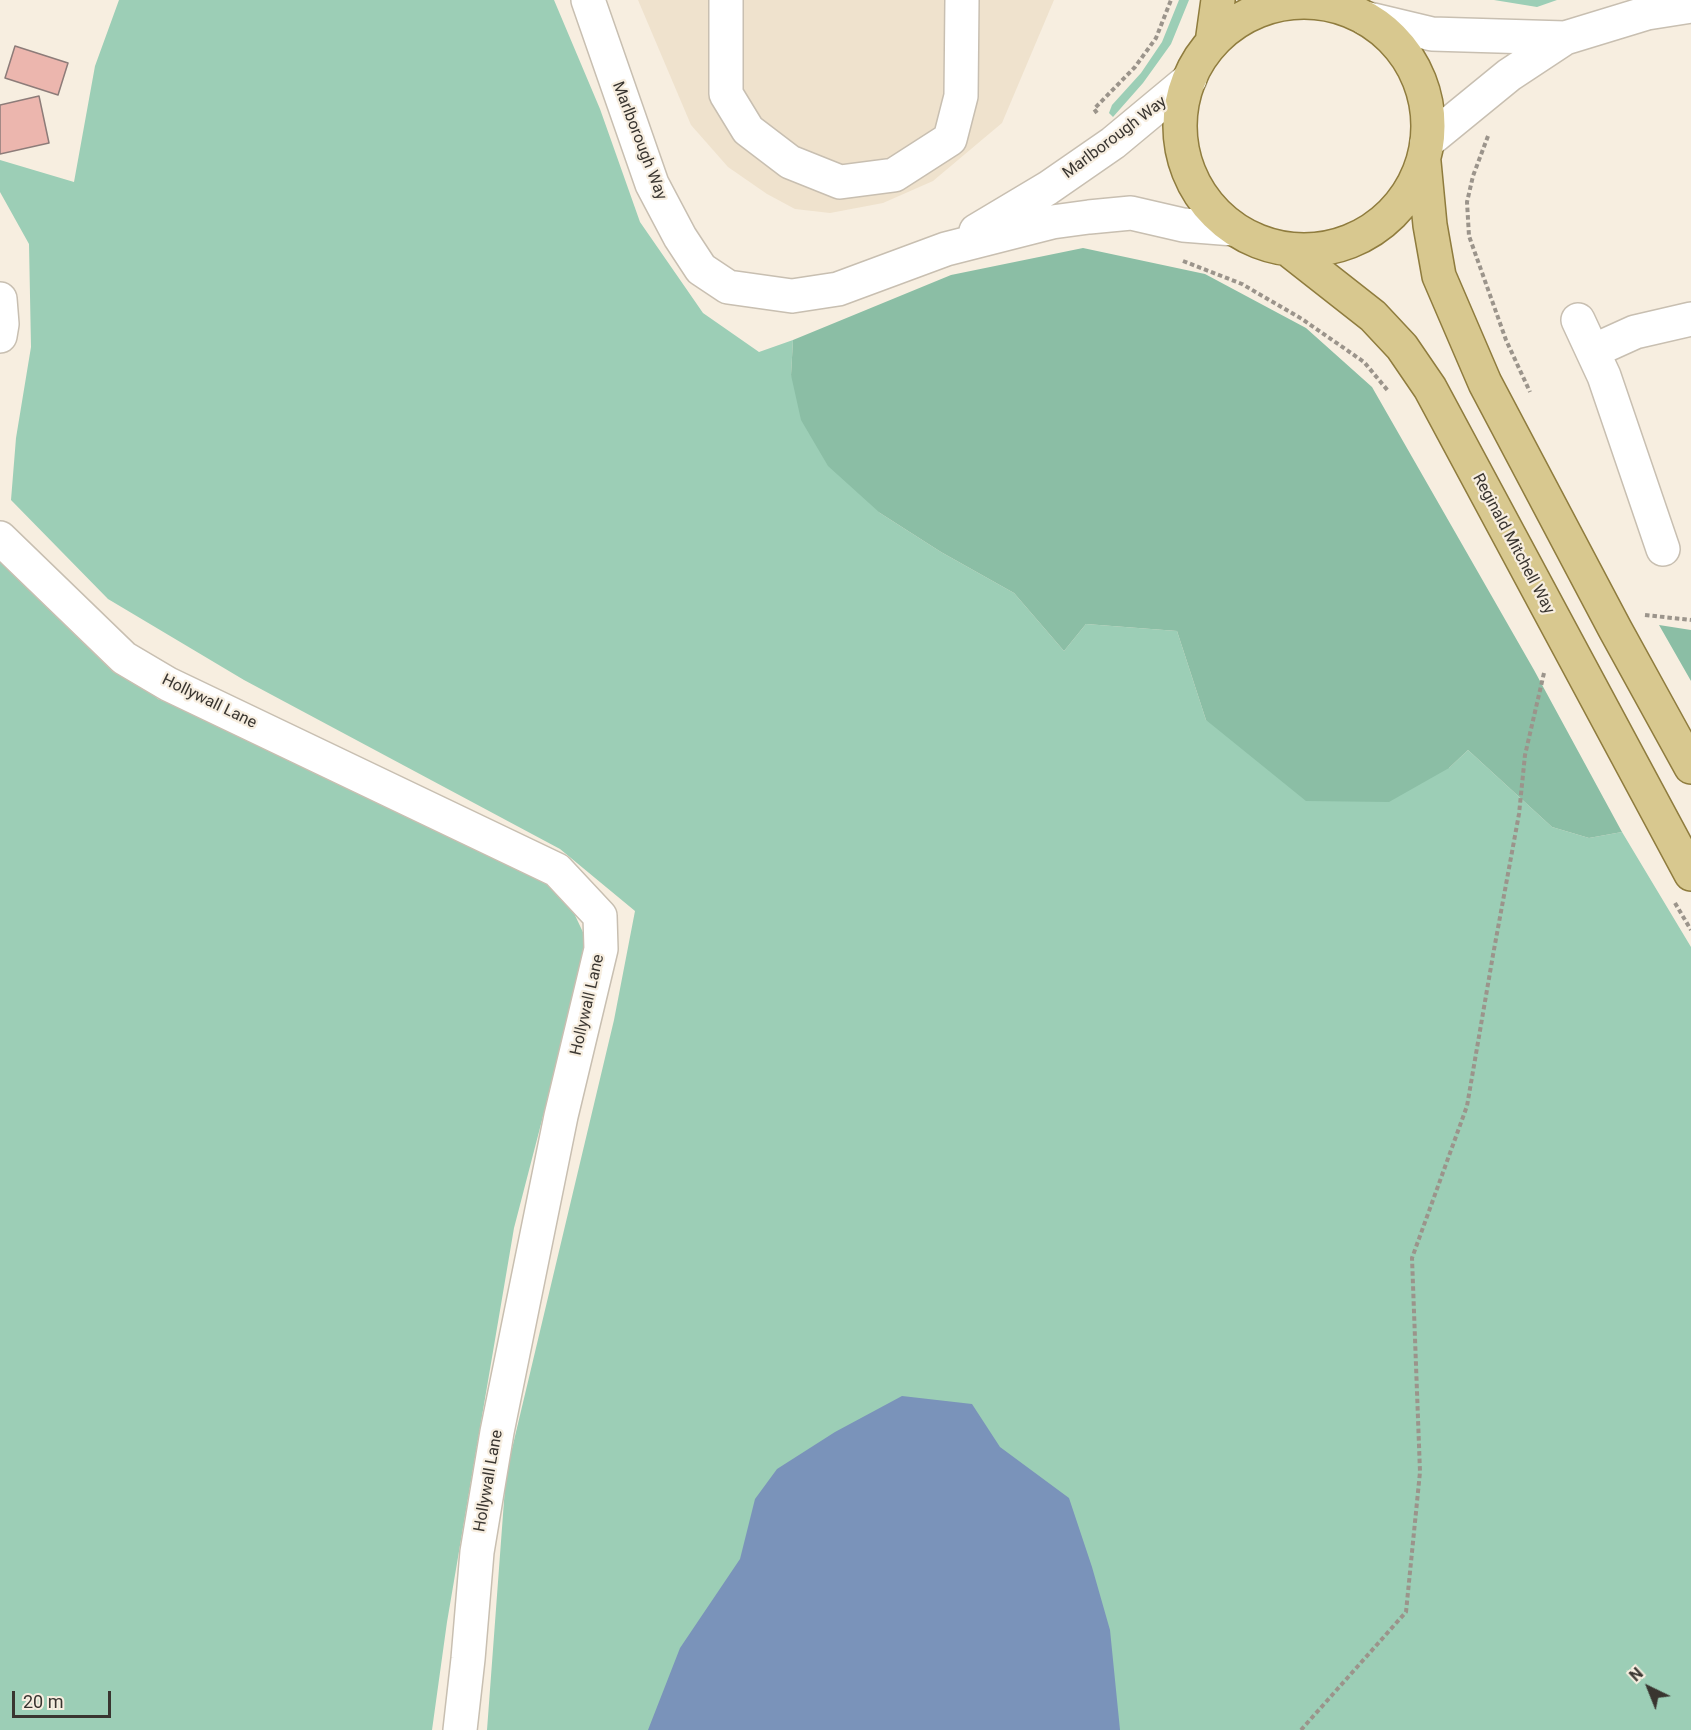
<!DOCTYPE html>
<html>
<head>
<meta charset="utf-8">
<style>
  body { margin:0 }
  #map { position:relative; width:1691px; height:1730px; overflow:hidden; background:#f7eee0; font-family:Roboto,sans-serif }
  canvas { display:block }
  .north { position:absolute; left:1619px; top:1658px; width:60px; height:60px; -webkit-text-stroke:4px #f7eee0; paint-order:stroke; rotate:317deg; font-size:16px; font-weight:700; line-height:24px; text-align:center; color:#393530 }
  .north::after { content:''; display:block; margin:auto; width:21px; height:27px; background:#393530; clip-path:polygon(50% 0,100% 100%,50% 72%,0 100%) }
  .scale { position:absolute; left:12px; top:1691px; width:99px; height:27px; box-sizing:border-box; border:3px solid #393530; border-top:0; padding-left:8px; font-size:18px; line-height:21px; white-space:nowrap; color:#393530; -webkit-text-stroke:4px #f7eee0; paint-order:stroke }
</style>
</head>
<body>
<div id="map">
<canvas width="1691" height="1730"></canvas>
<div class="north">N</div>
<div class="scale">20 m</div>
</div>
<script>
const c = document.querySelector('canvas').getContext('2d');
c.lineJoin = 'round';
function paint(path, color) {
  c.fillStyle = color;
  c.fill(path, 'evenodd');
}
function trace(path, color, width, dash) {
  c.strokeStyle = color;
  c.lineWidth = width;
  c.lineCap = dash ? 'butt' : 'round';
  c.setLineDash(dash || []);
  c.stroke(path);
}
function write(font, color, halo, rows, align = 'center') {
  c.font = font + ' Roboto,sans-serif';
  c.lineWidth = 4.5;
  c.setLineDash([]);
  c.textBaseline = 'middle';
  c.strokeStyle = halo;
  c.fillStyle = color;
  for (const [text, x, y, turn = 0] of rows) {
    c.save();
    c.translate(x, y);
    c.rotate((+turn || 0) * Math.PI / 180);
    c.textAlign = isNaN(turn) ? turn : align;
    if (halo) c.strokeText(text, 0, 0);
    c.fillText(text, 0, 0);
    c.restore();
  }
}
const built = new Path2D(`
  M638 0H1054L1002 123 933 181 883 203 830 213 795 209 767 194 728 167 691 125Z`);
const green = new Path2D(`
  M119 0H554L600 109 640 222 703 313 759 352 793 340 791 375 880 513 941 552 1014 593 1064 651 1086 624 1177 631 1206 720 1449 768 1468 750 1552 827 1589 838 1622 832 1691 947V1730H487L506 1474 614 1020 635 911 560 849 244 680 108 599 11 500 16 438 31 347 29 244 0 192V160L74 182 95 66Z
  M1179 0H1189L1171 44 1143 83 1113 117 1109 113 1112 105 1141 73 1162 42Z
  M1494 0H1557L1537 7Z
  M0 554 78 633 158 699 262 739 533 871 566 896 588 943 514 1228 447 1622 432 1730H0Z`);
const forest = new Path2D(`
  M1083 248 1205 274 1306 328 1372 387 1534 670 1622 832 1589 838 1552 827 1468 750 1449 768 1389 802 1306 801 1206 720 1177 631 1086 624 1064 651 1014 593 941 552 880 513 828 466 801 420 791 375 793 340 951 275Z
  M1659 625 1691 630V681Z`);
const water = new Path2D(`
  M902 1396 972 1404 1000 1447 1069 1498 1092 1567 1110 1630 1120 1730H648L680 1648 740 1559 755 1499 777 1469 835 1432Z`);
const building = new Path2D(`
  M15 46 68 63 58 95 5 78Z
  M39 96 49 143 0 154V105Z`);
const path = new Path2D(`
  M1097 113 1094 109 1135 67 1156 38 1171 0
  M1488 136 1473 176 1467 202 1469 236 1506 340 1530 392
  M1183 261 1242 284 1302 319 1364 362 1389 392
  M1645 615 1691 620
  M1675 903 1691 930
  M1301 1730 1406 1612 1420 1472 1412 1258 1467 1106 1493 955 1519 814 1525 755 1544 673`);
const minor = new Path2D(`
  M588 0 652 184 680 237 701 269 728 287 792 296 838 289 946 249 1052 222 1089 217 1131 213 1183 225 1234 229
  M726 0V94L748 130 790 162 840 182 894 175 950 139 961 96 962 0
  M1365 18 1432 34 1565 38
  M1427 142 1509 75 1565 38 1647 13 1691 6
  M976 231 1048 188 1113 143 1190 79
  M0 299 2 324 0 336
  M1578 320 1604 376 1663 549
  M1593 351 1635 332 1691 319
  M0 538 124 658 168 684 557 870 600 916 601 949 561 1116 497 1432 477 1552 468 1659 460 1730`);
const major = new Path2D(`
  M1180 126a124 124 0 1 1 248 0a124 124 0 1 1-248 0Z
  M1212 43 1218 0
  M1424 162 1430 225 1439 276 1485 383 1615 629 1691 767
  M1289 250 1373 316 1402 347 1430 388 1691 874`);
const streetNames = [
  ["Marlborough Way",1115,138,-37],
  ["Marlborough Way",639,141,69],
  ["Reginald Mitchell Way",1513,544,62],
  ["Hollywall Lane",209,702,26],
  ["Hollywall Lane",588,1005,-77],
  ["Hollywall Lane",489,1481,-80]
];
paint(built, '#efe2cd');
paint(green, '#9cceb6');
paint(forest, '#8bbea5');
paint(water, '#7a93ba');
paint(building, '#ecb6ae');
trace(building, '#8d7c79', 1.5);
trace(minor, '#c8bfb1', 36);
trace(major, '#8f7c3e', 36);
trace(path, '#9b948b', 4, [4.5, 3]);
trace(minor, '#fff', 33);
trace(major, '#d8c88f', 33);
write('16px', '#393530', '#f7eee0', streetNames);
</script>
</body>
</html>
